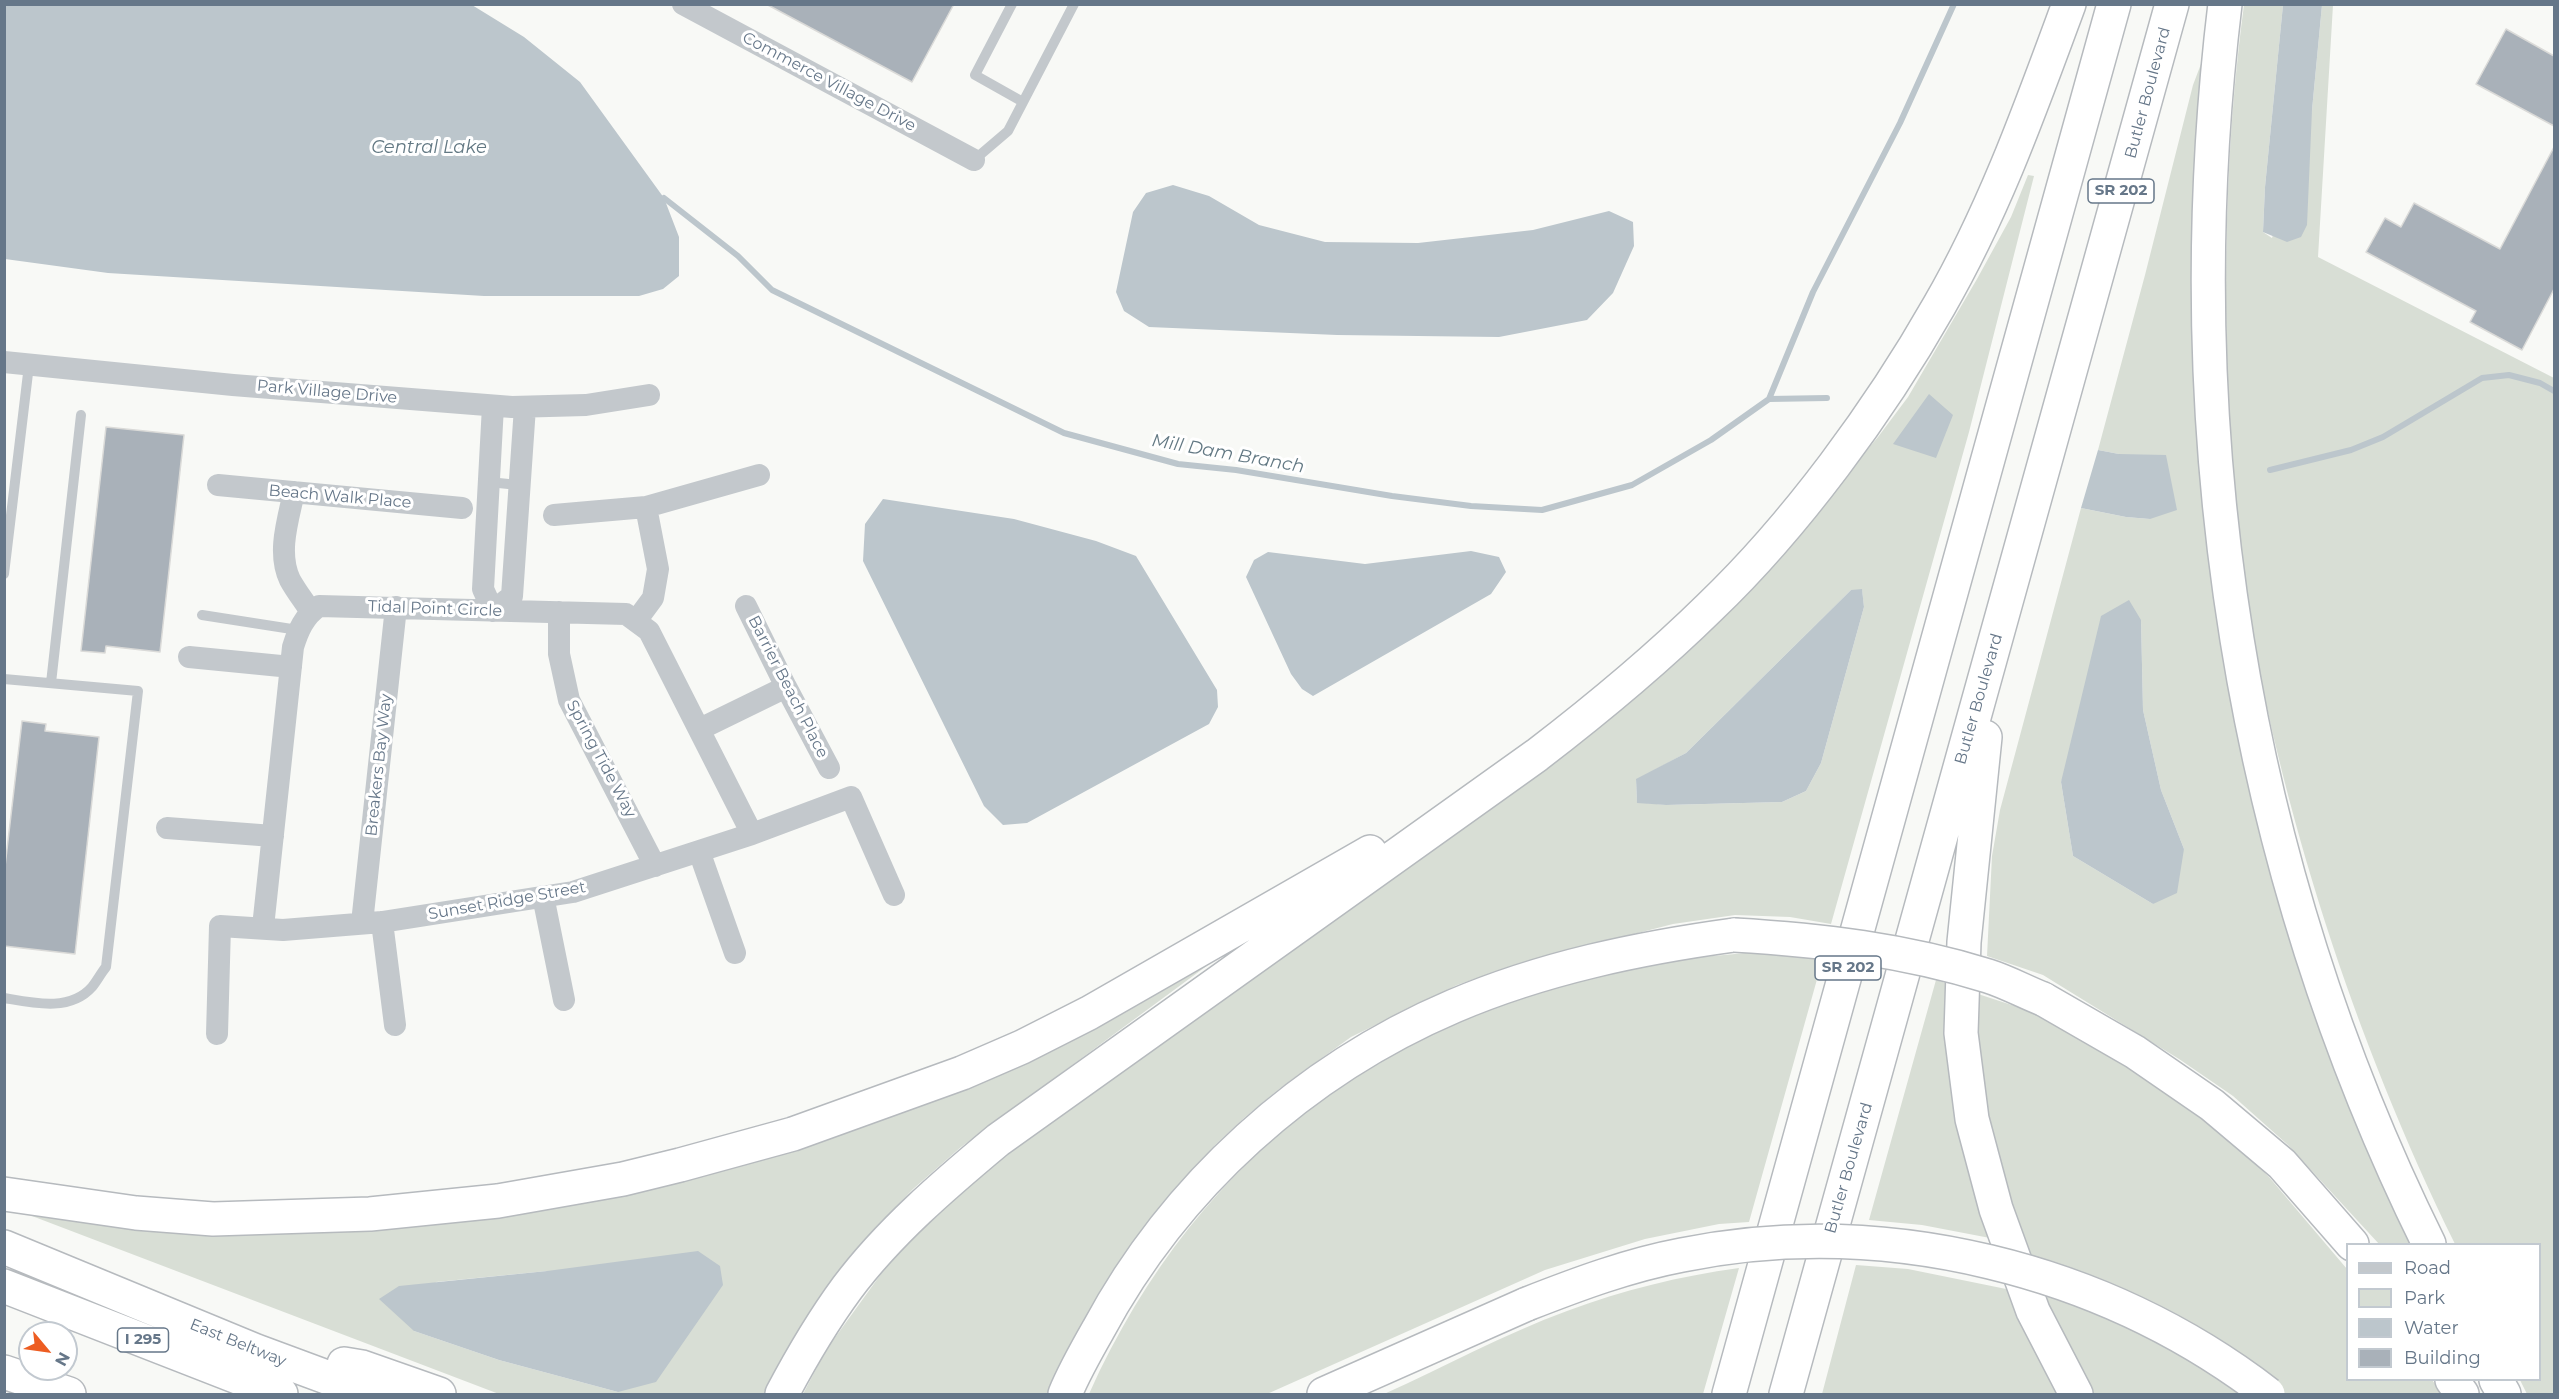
<!DOCTYPE html>
<html>
<head>
<meta charset="utf-8">
<style>
  body { margin:0 }
  #map { position:relative; width:2559px; height:1399px; overflow:hidden; background:#f8f9f6; font-family:Montserrat,sans-serif }
  canvas { display:block }
  .frame { position:absolute; inset:0; border:6px solid #667789; pointer-events:none }
  .legend { position:absolute; left:2346px; top:1243px; width:195px; height:138px; box-sizing:border-box; background:#fff; border:2px solid #c2c9d0; margin:0; padding:8px 10px; list-style:none; font-size:18px; color:#667789 }
  .legend li { display:flex; align-items:center; gap:12px; height:30px }
  .legend b { width:30px; border:2px solid #c2c9d0 }
  .north { position:absolute; left:18px; top:1321px; width:60px; height:60px; box-sizing:border-box; background:#fff; border:2px solid #c2c9d0; border-radius:50%; rotate:119deg; font-size:16px; font-weight:700; line-height:24px; text-align:center; color:#667789 }
  .north::after { content:''; display:block; margin:auto; width:21px; height:27px; background:#ed5d22; clip-path:polygon(50% 0,100% 100%,50% 72%,0 100%) }
</style>
</head>
<body>
<div id="map">
<canvas width="2559" height="1399"></canvas>
<div class="frame"></div>
<ul class="legend">
<li><b style="height:8px;background:#c3c8cc"></b>Road</li>
<li><b style="height:16px;background:#d8ded5"></b>Park</li>
<li><b style="height:16px;background:#bcc6cc"></b>Water</li>
<li><b style="height:16px;background:#a9b1b9"></b>Building</li>
</ul>
<div class="north">N</div>
</div>
<script>
const c = document.querySelector('canvas').getContext('2d');
c.lineJoin = 'round';
function paint(path, color) {
  c.fillStyle = color;
  c.fill(path, 'evenodd');
}
function trace(path, color, width, dash) {
  c.strokeStyle = color;
  c.lineWidth = width;
  c.lineCap = dash ? 'butt' : 'round';
  c.setLineDash(dash || []);
  c.stroke(path);
}
function write(font, color, halo, rows, align = 'center') {
  c.font = font + ' Montserrat,sans-serif';
  c.lineWidth = 6;
  c.setLineDash([]);
  c.textBaseline = 'middle';
  c.strokeStyle = halo;
  c.fillStyle = color;
  for (const [text, x, y, turn = 0] of rows) {
    c.save();
    c.translate(x, y);
    c.rotate((+turn || 0) * Math.PI / 180);
    c.textAlign = isNaN(turn) ? turn : align;
    if (halo) c.strokeText(text, 0, 0);
    c.fillText(text, 0, 0);
    c.restore();
  }
}
const green = new Path2D(`
  M2244 5H2283L2265 187 2263 232 2272 238 2312 110 2322 5H2333L2318 257 2554 378V1394H2527L2520 1380H2540V1244H2455C2355 1040 2280 811 2244 587 2232 513 2229 438 2227 363 2224 243 2228 124 2244 5Z
  M2212 35 2224 629 2417 1244H2379L2288 1145 2233 1096 2179 1059 2043 975 1987 956 1992 856 2000 810 2081 508 2126 517 2150 519 2119 454 2098 450 2145 275 2193 85ZM2141 620 2143 710 2161 790 2184 849 2153 904 2073 856 2061 782Z
  M2028 175 2034 176 1969 432 1831 924 1790 917 1735 915 1673 924 1521 963 1457 985 1351 1037 1279 1089 1244 1118 1215 1145 1151 1219 1052 1394H803L826 1350 881 1274 905 1246 948 1204 1014 1149 1203 1005 1794 535 1878 437 1908 397 1977 279 2011 217ZM1851 590H1862L1864 607 1821 763 1806 791 1782 802 1666 805 1637 802 1636 780 1686 753Z
  M1755 952 1823 958 1749 1222 1719 1224 1645 1239 1545 1270 1267 1394H1089C1201 1146 1399 1008 1665 962 1695 957 1725 955 1755 952Z
  M1209 954 1212 962 961 1147 913 1189 874 1230 848 1262 766 1394H499L32 1216 37 1210 179 1225 664 1177ZM547 1271 618 1392 499 1360 414 1331 436 1282Z
  M1936 980 1952 985 1990 1238 1922 1225 1869 1220Z
  M1975 993 2027 1010 2071 1031 2159 1085 2228 1137 2269 1177 2347 1269 2348 1380H2432L2443 1394H2094L2048 1308 1998 1178 1975 1039Z
  M1856 1265 1908 1269 2016 1291 2067 1394H1822Z
  M1739 1268 1703 1394H1384C1444 1367 1504 1334 1567 1311 1623 1290 1680 1276 1739 1268Z`);
const water = new Path2D(`
  M5 4 472 5 524 37 580 82 664 198 679 237V276L663 289 639 296H484L108 273 5 259Z
  M2283 5H2322L2312 110 2307 225 2301 237 2287 242 2263 232 2265 187Z
  M1173 185 1209 196 1259 225 1325 242 1418 243 1533 230 1609 211 1633 222 1634 246 1613 293 1587 320 1499 337 1337 335 1149 327 1124 311 1116 292 1133 212 1146 193Z
  M1929 394 1953 415 1936 458 1893 444Z
  M2098 450 2119 454 2166 455 2177 510 2150 519 2126 517 2081 508Z
  M883 499 1014 519 1096 541 1136 556 1217 690 1218 707 1209 724 1027 823 1003 825 984 806 863 561 865 524Z
  M1471 551 1499 557 1506 572 1491 594 1313 696 1302 689 1291 674 1246 577 1254 560 1268 552 1365 564Z
  M1862 589 1864 607 1821 763 1806 791 1782 802 1666 805 1637 803 1636 779 1686 753 1851 590Z
  M2129 600 2141 620 2143 710 2161 790 2184 849 2177 893 2153 904 2073 856 2061 782 2101 616Z
  M698 1251 720 1266 723 1285 656 1382 618 1392 499 1360 414 1331 379 1299 399 1286 547 1271Z`);
const stream = new Path2D(`
  M664 198 738 256 772 290 1064 433 1178 464 1236 470 1392 496 1471 506 1542 510 1632 485 1711 440 1769 399 1827 398
  M1769 399 1813 292 1900 123 1954 4
  M2270 470 2351 450 2383 437 2482 378 2509 375 2540 383 2554 391`);
const building = new Path2D(`
  M766 4H954L912 82Z
  M2506 29 2554 56V126L2476 84Z
  M2554 147V289L2522 350 2470 322 2476 311 2366 252 2385 218 2401 227 2414 203 2500 249Z
  M106 427 184 435 160 652 106 646 105 653 81 651Z
  M22 721 46 724 45 731 99 737 75 954 4 946V875Z`);
const service = new Path2D(`
  M1012 4 975 75 1023 102
  M974 160 1008 131 1074 4
  M489 482 518 485
  M4 574 29 365
  M202 615 298 630
  M4 679 138 691 106 967C101 973 97 981 92 987 70 1012 33 1003 4 998
  M51 683 81 415`);
const minor = new Path2D(`
  M683 4 974 160
  M4 362 233 385 512 407 586 405 649 395
  M218 485 462 508
  M294 492C288 520 277 553 290 580 296 591 304 601 311 612
  M554 515 646 507 759 475
  M746 606 786 687 829 768
  M493 611 512 596 525 407
  M493 611 483 589 493 406
  M559 612V654L569 700 655 866
  M636 621 653 598 658 569 646 507
  M189 657 291 667
  M700 729 786 687
  M167 828 273 836
  M699 851 735 953
  M543 896 564 1000
  M382 922 395 1025
  M362 923 396 607
  M263 927 293 647C298 631 304 616 319 606L626 614 649 631 752 834
  M217 1034 220 926 283 930 382 922 573 892 752 834 851 797 894 895`);
const motorway = new Path2D(`
  M2225 4C2174 427 2240 862 2429 1244
  M1985 737 1964 942 1961 1033 1972 1119 1996 1209 2033 1311 2076 1394
  M2043 999 2135 1052 2212 1105 2282 1164 2352 1244
  M4 1194 136 1213 213 1219 370 1214 498 1201 623 1179 680 1165 793 1134 962 1073 1022 1047 1089 1013 1370 852
  M4 1247 256 1351 372 1394
  M4 1286 281 1394
  M344 1364 362 1367 439 1394
  M4 1372 69 1394
  M2452 1380 2462 1394
  M2496 1380 2504 1394
  M782 1394C801 1358 822 1322 847 1288 889 1232 944 1185 998 1140L1537 755C1597 709 1655 661 1709 608 1795 526 1880 410 1939 306 1994 211 2031 107 2069 4
  M1065 1394C1074 1372 1086 1351 1098 1330 1175 1186 1304 1070 1454 1006 1543 968 1639 948 1734 935
  M1324 1394 1527 1304
  M1729 1394 2114 4
  M1786 1394 2172 4`);
const motorwayBridge = new Path2D(`
  M1734 935C1821 940 1905 950 1988 976 2007 982 2025 992 2043 999
  M1527 1304C1578 1284 1629 1265 1682 1255 1885 1214 2104 1268 2268 1394`);
const shields = [
  [2121,191,66],
  [1848,968,66],
  [143,1340,51]
];
const shieldNames = [
  ["SR 202",2121,191],
  ["SR 202",1848,968],
  ["I 295",143,1340]
];
const streetNames = [
  ["Commerce Village Drive",829,82,28],
  ["Butler Boulevard",2148,93,-75],
  ["Park Village Drive",327,392,5],
  ["Beach Walk Place",340,497,5],
  ["Tidal Point Circle",435,609,2],
  ["Barrier Beach Place",788,687,63],
  ["Butler Boulevard",1979,699,-74],
  ["Spring Tide Way",601,759,62],
  ["Breakers Bay Way",379,765,-84],
  ["Sunset Ridge Street",507,901,-10],
  ["Butler Boulevard",1849,1168,-74],
  ["East Beltway",238,1343,22]
];
const waterNames = [
  ["Central Lake",429,148],
  ["Mill Dam Branch",1228,454,10]
];
paint(green, '#d8ded5');
paint(water, '#bcc6cc');
trace(stream, '#bcc6cc', 6);
paint(building, '#a9b1b9');
trace(building, '#dadad8', 1.5);
trace(motorway, '#b6babe', 36);
trace(service, '#c3c8cc', 10);
trace(minor, '#c3c8cc', 22);
trace(motorway, '#fff', 33);
trace(motorwayBridge, '#b6babe', 36, []);
trace(motorwayBridge, '#fff', 33);
for (const [x, y, w] of shields) {
  const box = new Path2D();
  box.roundRect(x - w / 2, y - 12, w, 24, 4.5);
  c.fillStyle = '#fff';
  c.fill(box);
  trace(box, '#667789', 1.5);
}
write('bold 15px', '#667789', null, shieldNames);
write('16px', '#667789', '#fff', streetNames);
write('italic 18px', '#627883', '#fff', waterNames);
</script>
</body>
</html>
